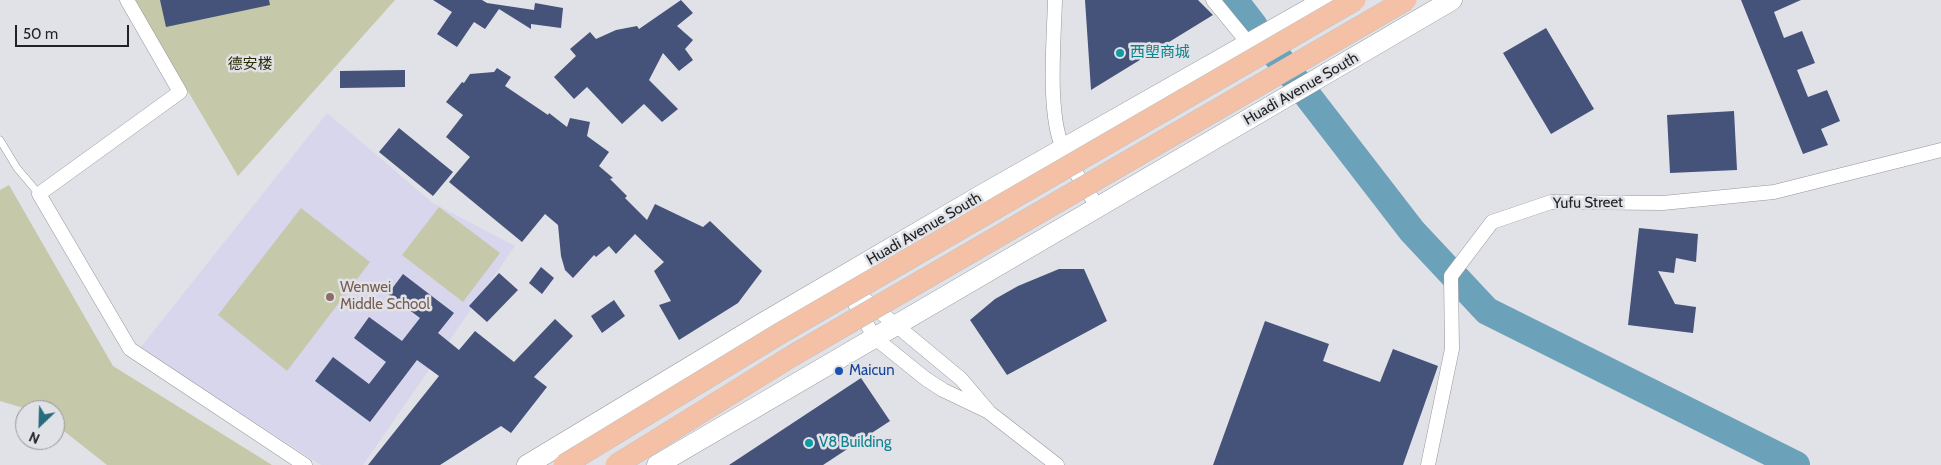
<!DOCTYPE html>
<html>
<head>
<meta charset="utf-8">
<style>
  body { margin:0 }
  #map { position:relative; width:1941px; height:465px; overflow:hidden; background:#e1e2e7; font-family:Cabin,sans-serif }
  canvas { display:block }
  .north { position:absolute; left:15px; top:400px; width:50px; height:50px; box-sizing:border-box; background:#e1e2e7; border:1px solid #949599; border-radius:50%; rotate:204deg; font-size:14px; font-weight:700; line-height:20px; text-align:center; color:#212223 }
  .north::after { content:''; display:block; margin:auto; width:18px; height:22px; background:#276c7c; clip-path:polygon(50% 0,100% 100%,50% 72%,0 100%) }
  .scale { position:absolute; left:15px; top:25px; width:114px; height:22px; box-sizing:border-box; border:2px solid #212223; border-top:0; padding-left:6px; font-size:15px; line-height:18px; white-space:nowrap; color:#212223; -webkit-text-stroke:4px #e1e2e7; paint-order:stroke }
</style>
</head>
<body>
<div id="map">
<canvas width="1941" height="465"></canvas>
<div class="north">N</div>
<div class="scale">50 m</div>
</div>
<script>
const c = document.querySelector('canvas').getContext('2d');
c.lineJoin = 'round';
function paint(path, color) {
  c.fillStyle = color;
  c.fill(path, 'evenodd');
}
function trace(path, color, width, dash) {
  c.strokeStyle = color;
  c.lineWidth = width;
  c.lineCap = dash ? 'butt' : 'round';
  c.setLineDash(dash || []);
  c.stroke(path);
}
function write(font, color, halo, rows, align = 'center') {
  c.font = font + ' Cabin,"Noto Sans SC",sans-serif';
  c.lineWidth = 5;
  c.setLineDash([]);
  c.textBaseline = 'middle';
  c.strokeStyle = halo;
  c.fillStyle = color;
  for (const [text, x, y, turn = 0] of rows) {
    c.save();
    c.translate(x, y);
    c.rotate((+turn || 0) * Math.PI / 180);
    c.textAlign = isNaN(turn) ? turn : align;
    if (halo) c.strokeText(text, 0, 0);
    c.fillText(text, 0, 0);
    c.restore();
  }
}
const education = new Path2D(`
  M327 113 433 203 515 246 363 465H321L140 348Z`);
const green = new Path2D(`
  M134 0H395L238 176Z
  M9 185 113 366 272 465H107L55 424V410H30L0 401V190Z
  M439 207 500 253 463 302 402 255Z
  M301 208 370 262 287 371 218 315Z`);
const river = new Path2D(`
  M1234 0 1254 26
  M1270 47 1412 231 1487 311 1796 465`);
const building = new Path2D(`
  M160 0H269L270 5 166 27Z
  M433 0H482L487 3 534 10 535 3 563 8 561 28 531 24V29L499 9 485 29 474 22 457 47 437 34 452 12Z
  M681 0 693 13 677 26 693 40 685 49 693 60 679 71 663 53 649 80 678 109 662 122 644 104 622 124 587 87 574 99 554 77 576 56 570 49 590 32 596 39 616 30 637 26 639 29Z
  M1085 0H1198L1213 15 1091 90Z
  M1741 0H1801L1774 12 1784 38 1802 31 1815 63 1797 70 1808 97 1827 90 1840 121 1821 129 1828 145 1803 154Z
  M1546 28 1594 109 1551 134 1503 53Z
  M497 68 511 77 505 86 548 115 549 113 567 127 570 118 590 122 587 136 609 152 599 166 613 178 610 179 627 196 625 198 647 220 655 204 703 227 710 221 762 271 738 303 679 340 659 305 671 301 654 271 664 262 635 234 616 254 609 246 596 257 594 255 573 278 565 270 561 256 558 225 545 214 522 242 449 182 470 157 446 137 463 115 446 102 462 82 464 83 470 74 494 72Z
  M405 70V87L340 88V71Z
  M1734 111 1737 170 1670 173 1667 115Z
  M399 128 453 172 433 196 379 152Z
  M1639 228 1698 234 1696 262 1676 258 1674 273 1658 271 1675 304 1696 307 1693 333 1628 325Z
  M541 267 554 278 542 294 529 283Z
  M1059 269H1084L1107 321 1007 375 970 320 995 299 1018 286Z
  M499 273 518 290 487 322 469 306Z
  M403 274 454 313 438 333 459 350 475 331 514 362 555 319 573 336 534 377 547 387 511 433 501 426 440 465H368L439 376 417 360 370 422 315 381 333 357 369 384 386 362 354 338 369 317 402 341 420 318 388 294Z
  M614 300 625 316 602 333 591 316Z
  M1265 321 1329 344 1323 361 1380 382 1393 349 1438 366 1403 465H1213Z
  M861 378 890 421 823 465H729Z`);
const service = new Path2D(`
  M0 140 17 168 39 194`);
const minor = new Path2D(`
  M127 0 180 92 39 194 130 349 305 465
  M1055 0C1054 39 1047 114 1063 148 1072 169 1086 188 1098 208
  M1213 0 1249 44
  M845 287 875 338 926 379 943 390 987 411
  M850 287 961 379 990 413 1057 465
  M1428 465 1452 349 1451 276 1492 222 1551 202 1663 203 1774 192 1941 150`);
const secondary = new Path2D(`
  M527 465 761 324 985 193 1325 0
  M657 465 1452 0`);
const primaryBridge = new Path2D(`
  M564 465 779 334 1355 0
  M616 465 792 356 1406 0`);
const markers = [
  [1120,53,5,"#0f9aa8"],
  [330,297,5,"#8d6e63"],
  [839,371,5,"#1a4fb4"],
  [809,443,5,"#0f9aa8"]
];
const cultureNames = [
  ["西塱商城",1130,53],
  ["V8 Building",819,443]
];
const parkNames = [
  ["德安楼",250,65]
];
const streetNames = [
  ["Huadi Avenue South",1301,89,-30],
  ["Yufu Street",1588,203,-1],
  ["Huadi Avenue South",924,229,-30]
];
const educationNames = [
  ["Wenwei",340,288],
  ["Middle School",340,305]
];
const transitNames = [
  ["Maicun",849,371]
];
paint(education, '#d8d6ec');
paint(green, '#c6c8aa');
trace(river, '#6ba1b9', 28);
paint(building, '#455279');
trace(service, '#949699', 8);
trace(minor, '#949699', 15);
trace(secondary, '#949699', 21);
trace(service, '#fff', 7);
trace(minor, '#fff', 14);
trace(secondary, '#fff', 20);
trace(primaryBridge, '#c1c1c1', 22, []);
trace(primaryBridge, '#f4c1a6', 21);
for (const [x, y, r, color] of markers) {
  const dot = new Path2D();
  dot.arc(x, y, r, 0, 2 * Math.PI);
  c.fillStyle = color;
  c.fill(dot);
  trace(dot, '#e1e2e7', 2);
}
write('15px', '#0d838f', '#e1e2e7', cultureNames, 'left');
write('15px', '#2c2d05', '#e1e2e7', parkNames);
write('15px', '#212223', '#e1e2e7', streetNames);
write('15px', '#785e54', '#e1e2e7', educationNames, 'left');
write('15px', '#164399', '#e1e2e7', transitNames, 'left');
</script>
</body>
</html>
